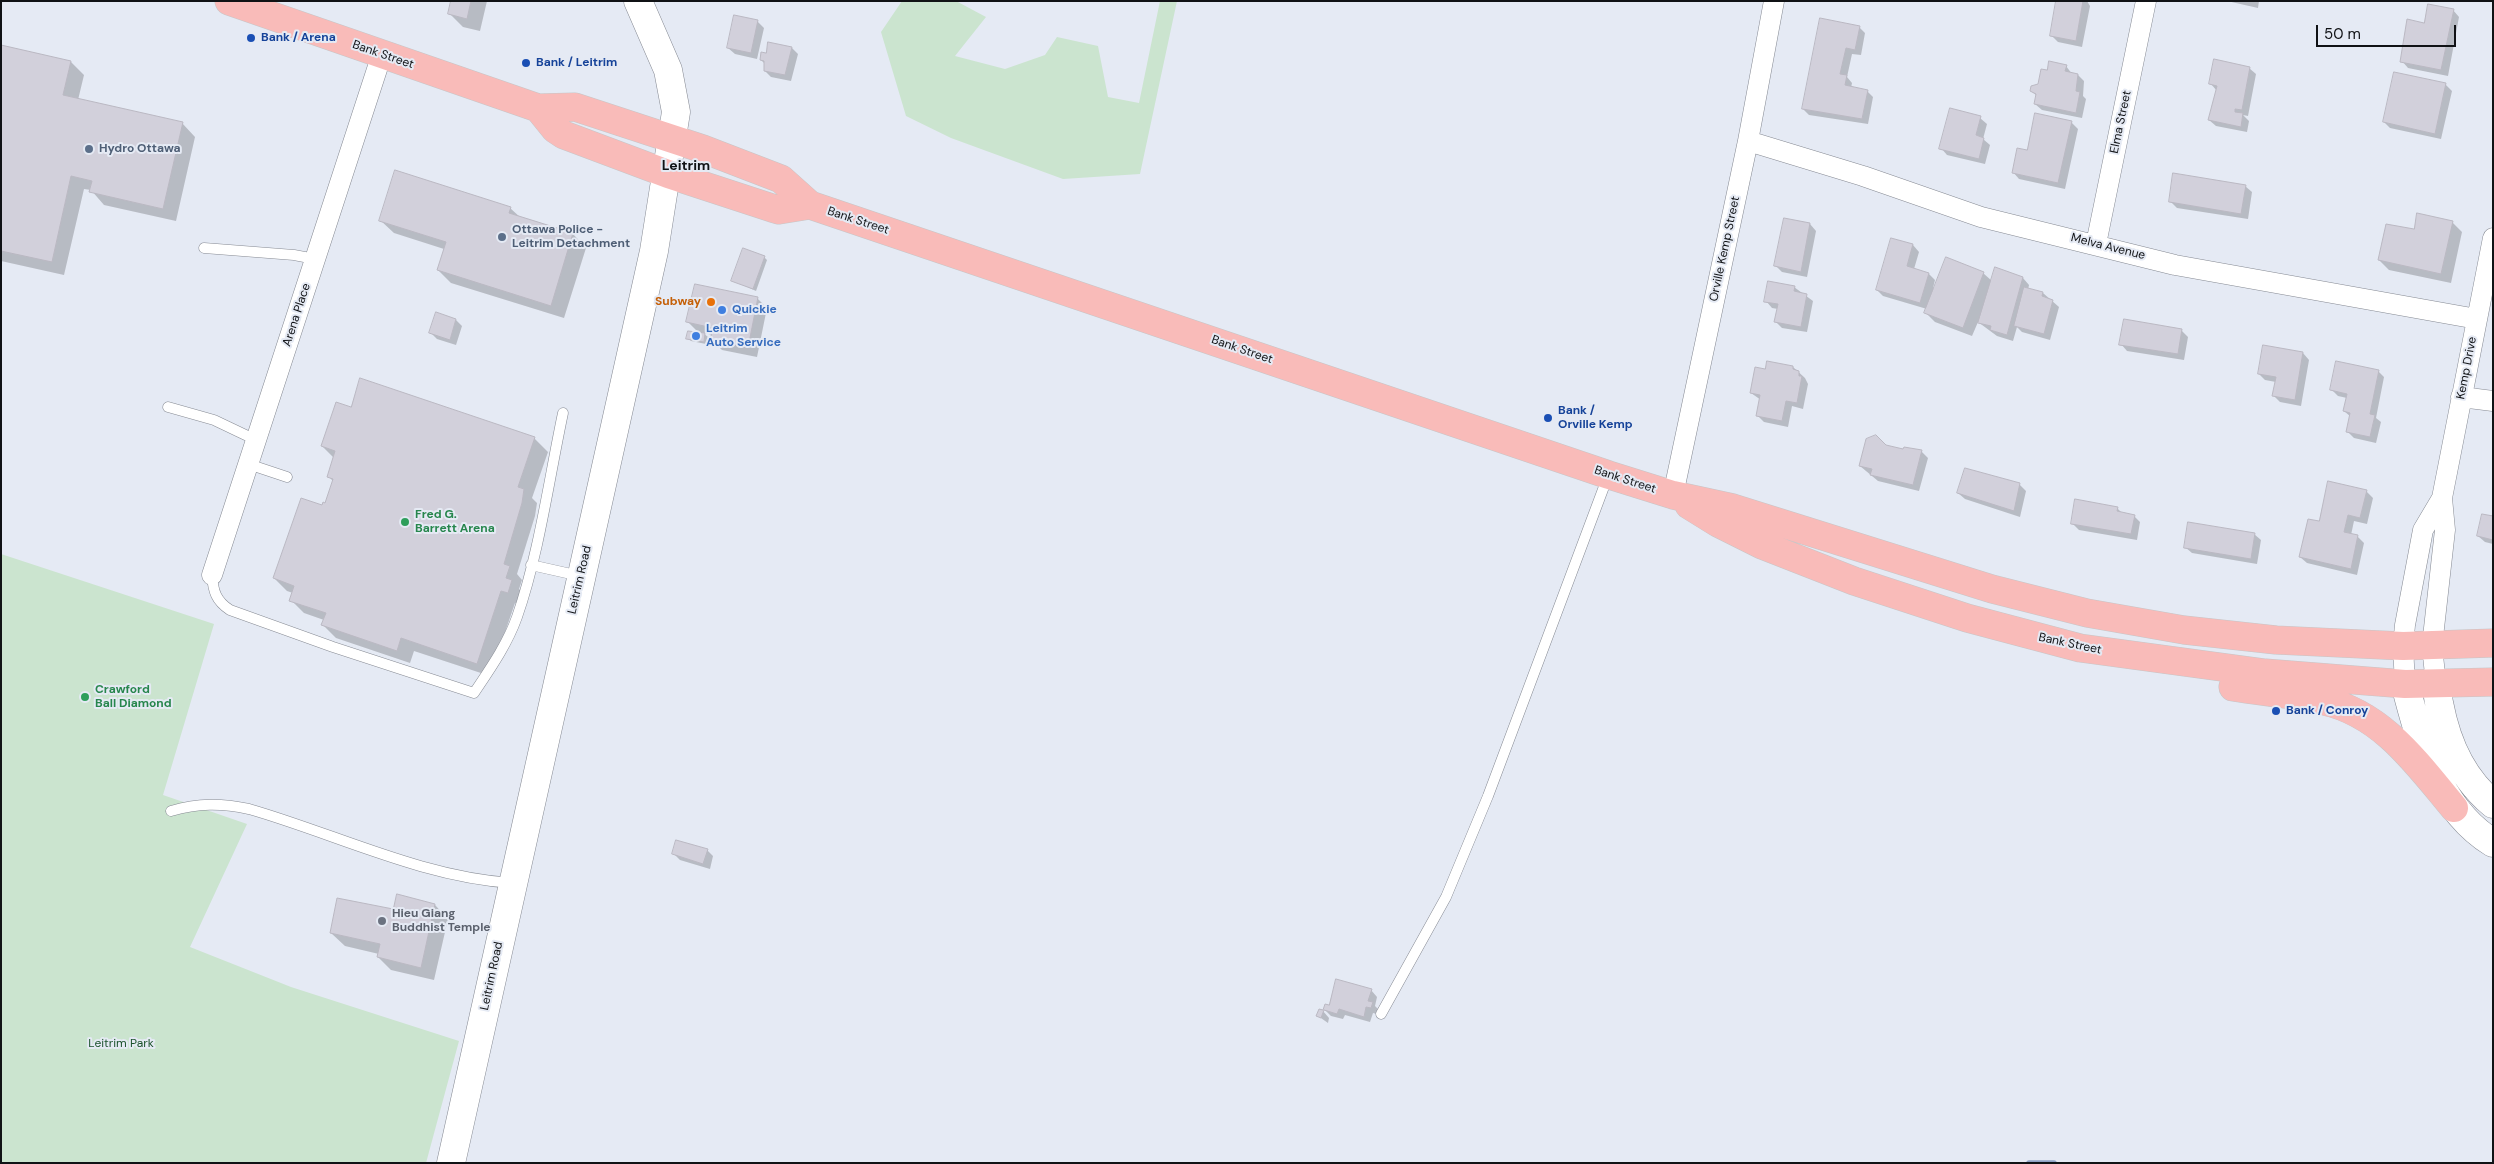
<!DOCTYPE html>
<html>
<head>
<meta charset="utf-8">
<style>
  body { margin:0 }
  #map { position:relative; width:2494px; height:1164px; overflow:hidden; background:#e5eaf4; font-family:"DM Sans",sans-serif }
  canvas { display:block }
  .frame { position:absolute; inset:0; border:2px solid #101215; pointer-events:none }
  .scale { position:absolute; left:2316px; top:25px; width:140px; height:22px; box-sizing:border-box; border:2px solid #101215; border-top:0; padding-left:6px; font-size:15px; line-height:18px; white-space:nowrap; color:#101215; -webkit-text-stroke:4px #e5eaf4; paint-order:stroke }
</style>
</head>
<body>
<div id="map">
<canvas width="2494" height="1164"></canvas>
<div class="frame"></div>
<div class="scale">50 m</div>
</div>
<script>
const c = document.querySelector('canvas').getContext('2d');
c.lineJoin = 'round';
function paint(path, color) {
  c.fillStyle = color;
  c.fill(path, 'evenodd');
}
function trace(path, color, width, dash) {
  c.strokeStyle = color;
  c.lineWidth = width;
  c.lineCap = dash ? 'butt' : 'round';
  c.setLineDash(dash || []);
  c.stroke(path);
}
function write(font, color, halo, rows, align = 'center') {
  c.font = font + ' "DM Sans",sans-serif';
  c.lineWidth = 4;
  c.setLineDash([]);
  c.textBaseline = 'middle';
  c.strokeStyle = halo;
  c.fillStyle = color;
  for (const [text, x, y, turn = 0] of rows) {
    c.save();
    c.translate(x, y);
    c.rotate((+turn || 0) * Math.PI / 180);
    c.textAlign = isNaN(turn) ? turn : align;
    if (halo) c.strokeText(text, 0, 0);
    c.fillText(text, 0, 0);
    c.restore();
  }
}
const green = new Path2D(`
  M902 1H956L986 17 955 56 1005 69 1045 55 1057 37 1098 46 1108 97 1139 103 1160 1H1177L1140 174 1063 179 951 138 906 116 881 32Z
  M1 554 214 624 163 795 247 824 190 947 291 987 459 1041 426 1163H1Z`);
const shadow = new Path2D(`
  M453 1H487L480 31 463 27 449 13Z
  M2058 1H2087L2090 6 2082 47 2058 42 2051 35Z
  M2227 1H2259L2258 8Z
  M2453 10 2459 17 2448 76 2408 68 2402 61 2425 24Z
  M757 21 764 28 757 59 735 54 728 48Z
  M1859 27 1865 33 1861 55 1852 54 1847 77 1852 83 1851 88 1867 91 1873 97 1868 124 1809 115 1803 109Z
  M792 48 798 54 791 81 771 77 765 71V64L761 60Z
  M1 51 71 62 84 75 78 100 182 123 195 137 176 221 104 205 91 190 84 189 64 275 1 261Z
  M2066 66 2072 74 2078 75 2084 81 2083 96 2086 99 2082 118 2042 110 2035 104 2037 96 2031 91 2039 85 2048 72Z
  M2249 68 2256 74 2248 116 2243 115 2249 121 2247 132 2216 126 2209 120 2217 91 2211 84Z
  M2445 84 2452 91 2441 139 2390 128 2384 122Z
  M1980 118 1987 124 1983 139 1990 145 1985 164 1947 155 1941 148Z
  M2071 122 2078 129 2065 189 2019 179 2013 172 2028 151Z
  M2245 186 2252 192 2248 219 2177 208 2170 201Z
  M510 208 521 218 573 234 586 248 564 318 451 283 438 270 444 249 394 233 380 220Z
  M1785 220 1810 224 1816 231 1807 277 1782 272 1776 266Z
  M2452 222 2462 232 2451 283 2389 270 2379 260Z
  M1913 245 1919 252 1914 269 1929 274 1935 280 1933 288 1935 289 1983 273 1992 281 1995 268 2023 278 2029 285 2028 290 2043 293 2059 307 2050 340 2022 332 2017 327 2013 341 1997 336 1978 322 1972 336 1935 322 1925 312 1927 309 1883 296 1877 290Z
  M764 257 767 260 756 291 732 280Z
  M1794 287 1813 301 1807 332 1782 328 1775 321 1778 309 1772 308 1766 301Z
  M757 298 767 308 757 357 722 350 712 340 713 335 703 333 708 337 706 344 691 341 688 338 700 334 688 322Z
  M456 320 462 326 456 345 437 339 431 333Z
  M2181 330 2188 337 2184 360 2127 351 2121 344Z
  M2303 353 2309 360 2301 406 2280 402 2274 396 2276 382 2265 380 2259 374Z
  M1793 367 1805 378 1808 384 1803 409 1792 406 1788 427 1764 422 1758 416 1761 400 1751 393 1766 371Z
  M2378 371 2384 377 2376 418 2381 422 2376 443 2354 438 2347 431 2351 417 2344 411 2347 398 2338 396 2332 390Z
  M352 408 534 438 548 452 532 498 537 503 535 516 517 574 522 580 519 589 524 594 521 606 515 603 490 676 414 651 410 663 336 638 323 625 324 620 304 613 291 600 293 593 287 591 274 578 326 505 334 482 328 476 334 458 322 446Z
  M1885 446 1904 451H1921L1928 458 1919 491 1878 481 1860 466Z
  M2019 484 2026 491 2020 517 1965 499 1958 493Z
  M2366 491 2373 498 2367 524 2354 521 2351 535 2357 536 2364 543 2357 575 2307 563 2300 557 2319 523Z
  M2117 508 2123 514 2134 516 2140 522 2137 540 2079 530 2073 524Z
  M2493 517V544L2485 542 2478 536Z
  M2254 534 2261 540 2257 564 2192 553 2185 547Z
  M707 850 713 856 710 869 680 860 674 854Z
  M435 905 448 919 434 980 391 970 378 957 379 954 345 946 331 933 393 910Z
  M1371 990 1377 997 1375 1006 1378 1009 1377 1014 1373 1013 1370 1022 1345 1015 1343 1019 1331 1016 1325 1010Z
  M1323 1011 1329 1018 1328 1023 1318 1016Z`);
const stream = new Path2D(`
  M2029 1163H2054`);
const building = new Path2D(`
  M451 1H471L467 19 448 14Z
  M2056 1H2083L2076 41 2050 36Z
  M2428 4 2454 9 2441 70 2400 62 2407 19 2424 23Z
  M734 15 758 20 751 53 727 48Z
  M1820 18 1860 26 1855 50 1846 48 1840 74 1847 75 1845 85 1868 90 1862 119 1802 109Z
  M768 42 792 47 785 75 764 71V61L760 60 761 52 766 53Z
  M1 45 71 61 63 95 183 122 163 209 89 192 92 181 71 176 52 262 1 251Z
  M2214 59 2250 67 2242 110 2235 109V112L2243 113 2241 127 2208 120 2217 86 2209 84Z
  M2049 61 2067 65 2065 71 2078 74 2076 91 2080 92 2076 113 2034 104 2036 94 2030 91 2031 86 2038 84 2041 69 2047 70Z
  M2394 72 2446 83 2435 134 2383 122Z
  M1950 108 1981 116 1976 135 1984 138 1979 159 1939 149Z
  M2035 113 2072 121 2058 183 2012 173 2017 148 2027 150Z
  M395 170 511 207 509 213 573 233 551 306 437 270 446 242 379 221Z
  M2173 173 2246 185 2241 214 2169 202Z
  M2417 213 2453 221 2441 274 2378 260 2386 224 2414 229Z
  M1784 218 1810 223 1801 272 1774 266Z
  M1891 238 1913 244 1907 266 1929 273 1920 303 1876 290Z
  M743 248 765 256 753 289 731 281Z
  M1946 257 1984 272 1963 328 1924 313Z
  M1995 267 2023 277 2007 335 1990 330 1991 326 1978 323Z
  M1768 281 1795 286 1794 291 1807 294 1801 327 1774 322 1778 304 1764 302Z
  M695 284 758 297 748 348 710 340 713 328 686 322Z
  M2024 287 2043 292 2042 296 2053 300 2044 334 2014 326Z
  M436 312 456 319 450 340 429 333Z
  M2124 319 2182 329 2178 354 2119 345Z
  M688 331 705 333 704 342 686 339Z
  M2263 345 2303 352 2295 400 2272 396 2276 377 2258 374Z
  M1767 361 1793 366V369L1799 371V376H1802L1797 403 1786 401 1782 421 1756 416 1760 395 1750 393 1755 367 1765 369Z
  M2336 361 2379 370 2370 414 2375 415 2370 437 2346 432 2350 413 2343 411 2347 394 2330 390Z
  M360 378 535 437 518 487 524 489 522 503 504 564 510 566 506 578 512 580 508 593 501 591 477 664 401 638 397 651 321 625 326 613 289 601 294 586 273 578 301 498 322 505 323 502 325 503 333 479 327 477 335 451 321 446 336 402 351 407Z
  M1876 435 1886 445 1903 449 1904 447 1922 450 1913 485 1870 475 1872 469 1859 466 1866 439Z
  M1965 468 2020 483 2014 511 1957 493Z
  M2328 481 2367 490 2360 518 2348 515 2344 532 2358 535 2351 569 2299 557 2308 519 2319 521Z
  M2075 499 2118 507 2117 511 2135 515 2131 534 2071 524Z
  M2482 514 2493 516V540L2477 536Z
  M2188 522 2255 533 2251 559 2184 548Z
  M676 840 708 849 703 864 672 854Z
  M397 894 435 904 421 968 377 957 380 944 330 933 337 898 393 909Z
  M1336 979 1372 989 1368 1001 1373 1002 1371 1008 1366 1007 1364 1017 1339 1009 1337 1014 1324 1010 1321 1018 1316 1016 1319 1009 1323 1010 1325 1004 1329 1005Z`);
const lane = new Path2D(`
  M204 248 294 255 315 259
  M168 407 214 420 256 440
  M248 464 287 477
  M531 565 580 576
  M212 575C213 591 216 601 230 610L333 647 474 693C490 669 507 645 517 617 539 554 549 479 563 413
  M171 811C198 803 221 803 249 809 336 834 421 877 512 883
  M1381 1014 1446 897 1488 796 1608 476`);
const street = new Path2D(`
  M1748 141 1863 176 1981 217 2175 265 2477 319
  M2096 244 2146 1
  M2461 397 2493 401
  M1673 495 1748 141 1774 1
  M212 575 382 54
  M2405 684 2403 646 2405 625 2423 530 2442 498
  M2436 684 2432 646 2445 530 2442 498 2493 238`);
const secondary = new Path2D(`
  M2405 684C2420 742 2438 809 2493 843
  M2436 684C2442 730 2456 773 2493 804
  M451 1163 654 251 676 112 668 70 638 1`);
const primary = new Path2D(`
  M229 1 538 108 575 107 703 149 781 179 810 205 1609 475 1673 495 1733 508 1992 589 2087 613 2184 630 2276 640 2403 646 2493 643
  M538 108 555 129 564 135 668 174 772 208 779 210 810 205
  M1689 505 1718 523 1762 545 1854 581 1967 618 2080 648 2265 673 2405 684 2493 682
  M2233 687C2263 692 2294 694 2324 701 2383 714 2418 765 2454 808`);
const markers = [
  [251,38,5,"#1a4fb4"],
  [526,63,5,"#1a4fb4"],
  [89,149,5,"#5c6f8a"],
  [502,237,5,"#5c6f8a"],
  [711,302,5,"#e8710a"],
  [722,310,5,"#3f7fe0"],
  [696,336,5,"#3f7fe0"],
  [1548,418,5,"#1a4fb4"],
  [405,522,5,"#2e9e5b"],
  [85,697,5,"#2e9e5b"],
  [2276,711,5,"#1a4fb4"],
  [382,921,5,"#6b7280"]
];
const transitNames = [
  ["Bank / Arena",261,38],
  ["Bank / Leitrim",536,63],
  ["Bank /",1558,411],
  ["Orville Kemp",1558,425],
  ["Bank / Conroy",2286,711]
];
const streetNames = [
  ["Bank Street",383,55,19],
  ["Elma Street",2121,122,-78],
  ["Bank Street",858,221,18],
  ["Melva Avenue",2108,247,14],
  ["Orville Kemp Street",1725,249,-78],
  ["Arena Place",297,315,-72],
  ["Bank Street",1242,350,19],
  ["Kemp Drive",2467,368,-79],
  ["Bank Street",1625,480,18],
  ["Leitrim Road",580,580,-77],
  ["Bank Street",2070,644,12],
  ["Leitrim Road",492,976,-78]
];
const serviceNames = [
  ["Hydro Ottawa",99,149],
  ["Ottawa Police -",512,230],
  ["Leitrim Detachment",512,244]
];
const foodNames = [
  ["Subway",701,302]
];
const shopNames = [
  ["Quickie",732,310],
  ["Leitrim",706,329],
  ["Auto Service",706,343]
];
const leisureNames = [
  ["Fred G.",415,515],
  ["Barrett Arena",415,529],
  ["Crawford",95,690],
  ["Ball Diamond",95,704]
];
const worshipNames = [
  ["Hieu Giang",392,914],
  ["Buddhist Temple",392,928]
];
const parkNames = [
  ["Leitrim Park",121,1044]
];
const neighbourhoodNames = [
  ["Leitrim",686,166]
];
paint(green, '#cbe4cf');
paint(shadow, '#0003');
trace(stream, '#8da1c4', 5.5);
paint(building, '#d2d0db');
trace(building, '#bab8c2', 1);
trace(lane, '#868a93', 11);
trace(street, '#868a93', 21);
trace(secondary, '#868a93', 29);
trace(primary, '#c6c6c7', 29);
trace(lane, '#fff', 10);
trace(street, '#fff', 20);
trace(secondary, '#fff', 28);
trace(primary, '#f9bbb9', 28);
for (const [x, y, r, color] of markers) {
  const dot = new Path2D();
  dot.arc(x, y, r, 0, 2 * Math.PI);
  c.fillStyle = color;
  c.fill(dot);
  trace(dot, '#e5eaf4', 2);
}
write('bold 12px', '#164399', '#e5eaf4', transitNames, 'left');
write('12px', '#101215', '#e5eaf4', streetNames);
write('bold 12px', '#4e5e75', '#e5eaf4', serviceNames, 'left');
write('bold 12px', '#c56008', '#e5eaf4', foodNames, 'right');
write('bold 12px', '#366cbe', '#e5eaf4', shopNames, 'left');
write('bold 12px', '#27864d', '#e5eaf4', leisureNames, 'left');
write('bold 12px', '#5b616d', '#e5eaf4', worshipNames, 'left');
write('12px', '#1b522c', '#e5eaf4', parkNames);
write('bold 14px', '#101215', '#e5eaf4', neighbourhoodNames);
</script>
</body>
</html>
